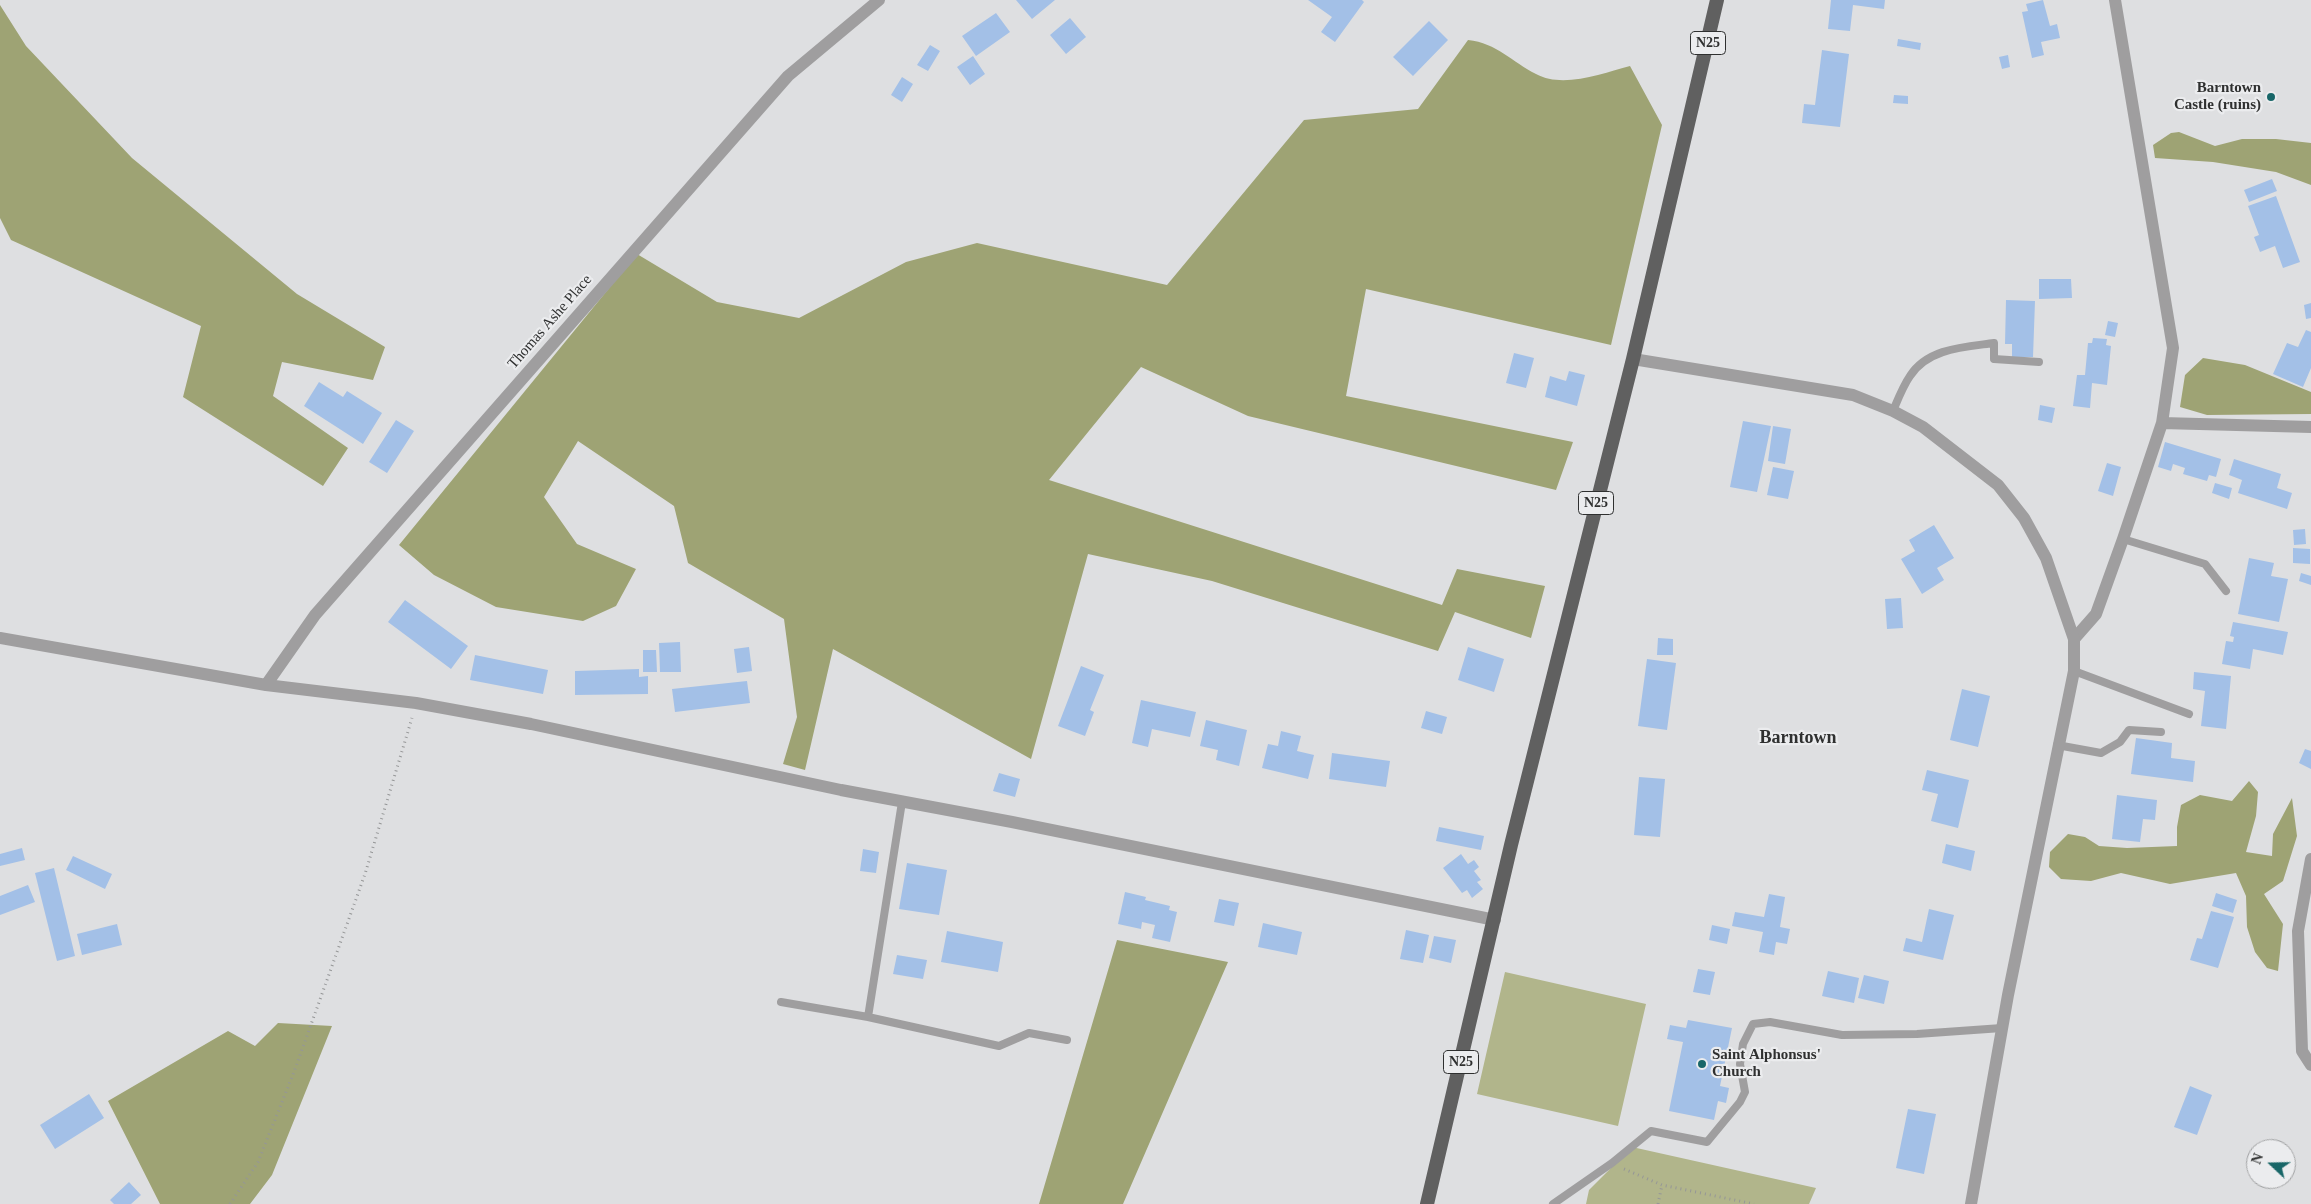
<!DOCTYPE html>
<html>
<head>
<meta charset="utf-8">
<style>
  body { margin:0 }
  #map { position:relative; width:2311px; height:1204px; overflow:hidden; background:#dedfe1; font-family:"Times New Roman",serif }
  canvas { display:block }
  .north { position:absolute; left:2246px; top:1139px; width:50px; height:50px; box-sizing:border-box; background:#ebecee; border:1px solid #a0a1a2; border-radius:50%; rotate:291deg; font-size:14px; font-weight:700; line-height:20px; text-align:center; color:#2f3030 }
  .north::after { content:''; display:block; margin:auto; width:18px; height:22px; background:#186668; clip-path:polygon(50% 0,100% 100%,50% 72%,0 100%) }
</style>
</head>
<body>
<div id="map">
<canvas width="2311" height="1204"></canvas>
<div class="north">N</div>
</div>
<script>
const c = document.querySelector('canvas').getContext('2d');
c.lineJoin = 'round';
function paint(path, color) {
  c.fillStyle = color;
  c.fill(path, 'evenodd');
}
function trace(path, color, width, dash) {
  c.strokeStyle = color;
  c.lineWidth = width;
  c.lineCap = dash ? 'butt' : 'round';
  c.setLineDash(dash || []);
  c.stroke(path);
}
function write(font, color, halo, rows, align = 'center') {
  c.font = font + ' "Times New Roman",serif';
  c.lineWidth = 4.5;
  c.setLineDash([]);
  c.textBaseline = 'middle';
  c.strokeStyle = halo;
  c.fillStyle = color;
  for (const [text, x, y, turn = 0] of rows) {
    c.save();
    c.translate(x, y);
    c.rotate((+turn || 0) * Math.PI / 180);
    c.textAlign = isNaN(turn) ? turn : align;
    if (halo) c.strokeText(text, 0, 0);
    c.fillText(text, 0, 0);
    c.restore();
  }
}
const green = new Path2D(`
  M1505 972 1646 1004 1618 1126 1477 1094Z
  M1632 1147 1816 1188 1809 1204H1586L1589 1190Z`);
const forest = new Path2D(`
  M0 5 26 46 132 158 297 294 385 347 373 380 282 362 273 396 348 448 323 486 183 397 201 326 11 240 0 218Z
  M1468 40C1497 43 1512 62 1536 74 1563 89 1603 73 1630 66L1662 125 1611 345 1366 289 1346 396 1573 442 1556 490 1248 416 1141 367 1049 480 1442 605 1457 569 1545 586 1531 638 1455 612 1438 651 1212 581 1088 554 1031 759 833 649 805 770 783 764 797 717 784 619 688 563 674 506 578 441 544 497 577 544 636 569 616 606 583 621 496 607 434 575 399 545 637 254 717 302 799 318 906 262 977 243 1167 285 1304 120 1418 109Z
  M2179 132 2215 146 2242 139H2276L2311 143V185L2276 172 2213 162 2155 158 2153 145 2171 133Z
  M2203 358 2245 365 2311 392V414L2207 415 2180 407 2185 375Z
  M2249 781 2258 792 2256 816 2246 852 2272 856 2273 834 2292 798 2297 836 2283 881 2264 894 2283 924 2278 971 2267 968 2255 952 2247 927 2246 896 2236 873 2170 884 2121 873 2091 881 2061 879 2049 867 2050 852 2068 834 2085 837 2099 846 2127 848 2177 846V827L2181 805 2200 795 2232 801Z
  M1117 940 1228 962 1123 1204H1039Z
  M278 1023 332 1026 272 1175 250 1204H160L108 1101 228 1031 255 1046Z`);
const building = new Path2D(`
  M1016 0H1055L1032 19Z
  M1308 0H1362L1364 2 1335 42 1321 32 1332 17Z
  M1831 0H1885L1884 9 1853 5 1850 31 1828 29Z
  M2043 0 2050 26 2057 24 2060 38 2041 42 2044 55 2032 58 2022 12 2028 11 2026 4Z
  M996 13 1010 32 976 56 962 36Z
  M1070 18 1086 37 1066 54 1050 35Z
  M1429 21 1448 40 1413 76 1393 57Z
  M1898 39 1921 43 1920 50 1897 46Z
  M930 45 940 51 928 71 917 65Z
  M1822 50 1849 54 1840 127 1802 123 1804 104 1815 105Z
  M2008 55 2010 67 2002 69 1999 57Z
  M973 56 985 74 970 85 957 67Z
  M902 77 913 84 902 102 891 95Z
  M1894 95 1908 96V104L1893 103Z
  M2272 179 2277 191 2249 202 2244 190Z
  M2276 196 2300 262 2283 268 2275 246 2260 252 2254 237 2259 235 2248 206Z
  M2039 279H2071L2072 298 2039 299Z
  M2006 300 2035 301 2033 357H2012V344H2005Z
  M2311 303V318L2306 319 2304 305Z
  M2108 321 2118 323 2115 337 2105 335Z
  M2306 330 2311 332V368L2303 387 2273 374 2287 343 2298 347Z
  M2093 338 2107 339 2106 345 2111 346 2107 385 2092 383 2090 408 2073 406 2077 375H2085L2088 343H2092Z
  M1514 353 1534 358 1526 388 1506 383Z
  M1569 371 1585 375 1577 406 1545 397 1550 376 1566 381Z
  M319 382 343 397 347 391 382 413 363 444 304 406Z
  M2040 405 2055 408 2052 423 2038 420Z
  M396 420 414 431 387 473 369 462Z
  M1743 421 1771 426 1757 492 1730 487Z
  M1773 426 1791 429 1785 464 1768 461Z
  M2165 442 2221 459 2216 477 2209 475 2207 481 2183 474 2185 468 2173 464 2171 471 2158 467Z
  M2234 459 2281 474 2277 488 2292 493 2287 509 2238 493 2242 480 2229 475Z
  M2107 463 2121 467 2113 496 2098 491Z
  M1773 467 1794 471 1788 499 1767 495Z
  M2215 483 2232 488 2229 499 2212 493Z
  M1934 525 1954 558 1937 568 1944 580 1922 594 1901 559 1915 551 1909 540Z
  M2305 529 2306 544 2294 545 2293 530Z
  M2293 548 2310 549V564L2293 563Z
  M2249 558 2274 563 2271 576 2288 579 2279 622 2238 614Z
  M2301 573 2311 576V585L2299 581Z
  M1901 598 1903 628 1887 629 1885 599Z
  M405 600 468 646 451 669 388 622Z
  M2233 622 2288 632 2283 655 2253 649 2250 669 2222 664 2226 641 2233 642 2234 637 2230 636Z
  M1658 638 1673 639V655H1657Z
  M680 642 681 672H660L659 643Z
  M749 647 752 671 737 673 734 649Z
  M1468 647 1504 659 1494 692 1458 680Z
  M643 650H656L657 672H643Z
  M475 655 548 670 543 694 470 680Z
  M1647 659 1676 663 1667 730 1638 726Z
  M1081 666 1104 675 1090 710 1094 712 1085 736 1058 726Z
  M639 669V677L648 676V694L575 695V671Z
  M2194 672 2231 676 2226 729 2201 726 2205 691 2193 689Z
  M747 681 750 703 675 712 672 689Z
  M1962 689 1990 696 1978 747 1950 740Z
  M1141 700 1196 712 1190 737 1152 729 1148 747 1132 743Z
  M1426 711 1447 717 1442 734 1421 728Z
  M1206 720 1247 730 1239 766 1216 760 1218 750 1200 746Z
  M1281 731 1301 736 1297 751 1314 755 1308 779 1262 768 1268 744 1278 746Z
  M2136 738 2172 743 2171 758 2195 761 2193 782 2131 774Z
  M2305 749 2311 751V769L2299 763Z
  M1332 753 1390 761 1386 787 1329 779Z
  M1927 770 1969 780 1958 828 1931 821 1938 794 1922 790Z
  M999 773 1020 779 1015 797 993 791Z
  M1639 777 1665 779 1660 837 1634 835Z
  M2117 795 2157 800 2155 820 2143 819 2140 842 2112 839Z
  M1439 827 1484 836 1481 850 1436 841Z
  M1946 844 1975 851 1971 871 1942 863Z
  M22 848 25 860 0 866V854Z
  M863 849 879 852 876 873 860 871Z
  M1461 854 1468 864 1474 860 1479 867 1474 871 1481 880 1477 882 1483 889 1472 898 1467 890 1462 893 1443 868Z
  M73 856 112 874 105 889 66 870Z
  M907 863 947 870 939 915 899 909Z
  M54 868 75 956 57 961 35 873Z
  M28 885 35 902 0 915V896Z
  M1125 892 1146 897 1145 900 1170 906 1169 910 1177 912 1170 942 1152 938 1155 925 1142 922 1141 929 1118 924Z
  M2216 893 2237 900 2233 913 2212 906Z
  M1769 894 1785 897 1780 927 1790 929 1787 944 1776 942 1774 955 1759 952 1763 932 1732 926 1735 912 1764 917Z
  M1219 899 1239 903 1234 926 1214 922Z
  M1929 909 1954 915 1943 960 1903 951 1906 938 1922 942Z
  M2211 911 2234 917 2218 968 2190 960 2197 938 2202 939Z
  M1263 923 1302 932 1297 955 1258 947Z
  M117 924 122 945 82 955 77 934Z
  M1712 925 1730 929 1727 944 1709 940Z
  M1406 930 1429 935 1423 963 1400 959Z
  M947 931 1003 942 998 972 941 962Z
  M1434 936 1456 940 1451 963 1429 958Z
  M897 955 927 960 923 979 893 974Z
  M1698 969 1715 972 1710 995 1693 992Z
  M1828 971 1859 978 1854 1003 1822 996Z
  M1864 975 1889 981 1884 1004 1858 998Z
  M1688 1020 1732 1028 1720 1086 1729 1088 1726 1103 1718 1101 1714 1120 1669 1111 1683 1042 1667 1039 1670 1025 1686 1028Z
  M2190 1086 2212 1095 2197 1135 2174 1127Z
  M89 1094 104 1118 55 1149 40 1125Z
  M1908 1109 1936 1114 1924 1174 1896 1168Z
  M129 1182 141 1195 131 1204H114L110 1200Z`);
const path = new Path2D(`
  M1624 1169 1662 1185 1754 1204
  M230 1204 258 1162 294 1072 365 874 412 718
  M1658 1204 1662 1185`);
const service = new Path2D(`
  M1893 411C1898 399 1903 386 1910 376 1928 348 1965 347 1994 343V359L2039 362
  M2123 539 2205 564 2226 591
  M2074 671 2189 714
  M2057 745 2101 753 2120 742 2129 730 2161 732
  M781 1002 868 1017 999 1046 1029 1033 1067 1040
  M868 1017 902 802
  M1553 1204 1612 1163 1651 1131 1707 1142 1740 1102 1745 1092 1740 1064 1743 1044 1753 1024 1770 1022 1842 1035 1917 1034 2002 1028`);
const minor = new Path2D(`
  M2162 423 2311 427
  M0 638 266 685 416 703 531 724 841 790 1012 822 1495 920
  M2074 639 2096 614 2123 539 2162 423 2173 348 2115 0
  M266 685 315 615 788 76 879 0
  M2311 859 2298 931 2302 1051 2311 1065`);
const tertiary = new Path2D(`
  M1633 359 1853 395 1893 411 1923 427 1998 485 2024 518 2046 558 2074 639V671L2008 995 1971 1204`);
const trunk = new Path2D(`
  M1427 1204 1511 845 1633 359 1717 0`);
const markers = [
  [2271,97,5,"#186668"],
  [1702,1064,5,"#186668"]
];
const shields = [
  [1708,43,35],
  [1596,503,35],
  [1461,1062,35]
];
const shieldNames = [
  ["N25",1708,43],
  ["N25",1596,503],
  ["N25",1461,1062]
];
const poiNames = [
  ["Barntown",2261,88],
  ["Castle (ruins)",2261,105],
  ["Saint Alphonsus'",1712,1055,"left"],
  ["Church",1712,1072,"left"]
];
const streetNames = [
  ["Thomas Ashe Place",550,322,-49]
];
const quarterNames = [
  ["Barntown",1798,738]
];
paint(green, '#b1b58b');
paint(forest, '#9ea374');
paint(building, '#a3c0e7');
trace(path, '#959697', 3, [1, 4]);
trace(service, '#9f9e9f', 8);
trace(minor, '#9f9e9f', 12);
trace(tertiary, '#9f9e9f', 12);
trace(trunk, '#606060', 14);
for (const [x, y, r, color] of markers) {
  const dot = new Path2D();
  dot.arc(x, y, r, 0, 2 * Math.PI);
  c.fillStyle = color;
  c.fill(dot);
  trace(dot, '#ebecee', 2);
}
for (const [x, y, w] of shields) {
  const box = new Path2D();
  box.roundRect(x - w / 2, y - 11.5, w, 23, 4);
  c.fillStyle = '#ebecee';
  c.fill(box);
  trace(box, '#2f3030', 1);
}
write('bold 14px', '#2f3030', null, shieldNames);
write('bold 15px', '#2f3030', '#ebecee', poiNames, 'right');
write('15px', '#2f3030', '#ebecee', streetNames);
write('bold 18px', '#2f3030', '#ebecee', quarterNames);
</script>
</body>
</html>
